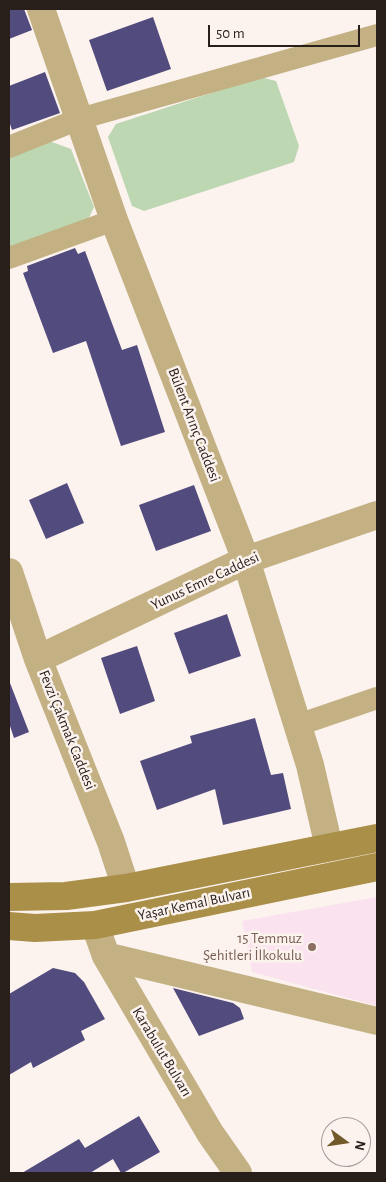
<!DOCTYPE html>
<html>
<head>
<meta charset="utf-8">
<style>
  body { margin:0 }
  #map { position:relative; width:386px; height:1182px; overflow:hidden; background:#fcf2ee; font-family:"Alegreya Sans",sans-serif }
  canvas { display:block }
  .frame { position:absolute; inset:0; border:10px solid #281f1b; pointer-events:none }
  .north { position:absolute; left:321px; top:1117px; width:50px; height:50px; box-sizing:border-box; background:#fcf2ee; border:1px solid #a79e9a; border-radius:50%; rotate:104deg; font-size:14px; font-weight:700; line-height:20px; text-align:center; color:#281f1b }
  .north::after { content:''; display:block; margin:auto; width:18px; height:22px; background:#715a2a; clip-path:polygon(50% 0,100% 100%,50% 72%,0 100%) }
  .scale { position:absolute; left:208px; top:25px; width:152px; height:22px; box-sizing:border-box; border:2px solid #281f1b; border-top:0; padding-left:6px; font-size:15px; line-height:18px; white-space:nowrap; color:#281f1b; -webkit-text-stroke:4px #fcf2ee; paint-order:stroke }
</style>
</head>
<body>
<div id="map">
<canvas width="386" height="1182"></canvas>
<div class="frame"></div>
<div class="north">N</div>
<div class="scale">50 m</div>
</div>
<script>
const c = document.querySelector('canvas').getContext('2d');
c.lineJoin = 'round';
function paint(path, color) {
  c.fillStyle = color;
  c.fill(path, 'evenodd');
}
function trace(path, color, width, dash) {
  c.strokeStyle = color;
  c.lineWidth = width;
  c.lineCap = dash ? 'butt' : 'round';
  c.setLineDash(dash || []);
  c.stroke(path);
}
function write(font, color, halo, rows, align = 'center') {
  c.font = font + ' "Alegreya Sans",sans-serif';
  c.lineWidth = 5;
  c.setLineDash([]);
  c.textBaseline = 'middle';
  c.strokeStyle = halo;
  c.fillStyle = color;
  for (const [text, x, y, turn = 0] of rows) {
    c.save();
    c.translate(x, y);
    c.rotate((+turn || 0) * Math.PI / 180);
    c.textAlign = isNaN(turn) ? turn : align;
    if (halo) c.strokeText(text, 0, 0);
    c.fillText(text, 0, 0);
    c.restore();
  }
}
const education = new Path2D(`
  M377 897V1006L252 972 242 921Z`);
const green = new Path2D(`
  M260 77 276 81 299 146 294 162 144 211 132 206 108 137 116 124Z
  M49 141 71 149 94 207 88 220 9 250V155Z`);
const building = new Path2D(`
  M9 9H24L32 30 9 39Z
  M153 17 171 69 107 91 89 40Z
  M45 72 60 113 12 130 9 121V86Z
  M75 248 78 254 85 251 122 350 137 345 165 432 121 446 86 341 53 353 23 273 28 271 27 266Z
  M67 483 84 523 46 539 29 500Z
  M194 485 211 531 156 551 139 505Z
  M227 614 241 656 189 674 174 633Z
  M137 646 155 701 120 714 101 658Z
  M10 683 29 732 14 738 9 723V684Z
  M255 718 271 775 283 773 291 809 223 825 215 789 157 810 140 761 192 743 190 736Z
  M53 968 75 973 84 982 105 1019 81 1031 85 1040 33 1068 31 1062 9 1075V994Z
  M173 988 233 1003 240 1008 244 1019 199 1036Z
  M139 1116 160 1152 123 1173H121L113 1159 90 1173H22L79 1139 85 1148Z`);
const minor = new Path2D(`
  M9 147 79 119 377 35
  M9 258 114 220
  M298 725 377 698`);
const tertiary = new Path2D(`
  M41 9 114 220 246 560 310 765 329 847
  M9 572 38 659 111 842 126 888
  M38 659 246 560 377 515
  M95 925 106 956 210 1133 238 1173
  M106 956 377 1021`);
const secondary = new Path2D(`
  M9 897 66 896 126 888 377 838
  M9 926 35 928 95 925 377 867`);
const markers = [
  [312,947,5,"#8d6e63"]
];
const streetNames = [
  ["Bülent Arınç Caddesi",194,425,69],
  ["Yunus Emre Caddesi",205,581,-25],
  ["Fevzi Çakmak Caddesi",67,730,68],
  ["Yaşar Kemal Bulvarı",194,904,-12],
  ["Karabulut Bulvarı",162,1052,59]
];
const educationNames = [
  ["15 Temmuz",302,938],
  ["Şehitleri İlkokulu",302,955]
];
paint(education, '#fae3ef');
paint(green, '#bcd7b1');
paint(building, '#524b7d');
trace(minor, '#c3b184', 22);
trace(tertiary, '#c3b184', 28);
trace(secondary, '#aa8f48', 28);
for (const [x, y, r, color] of markers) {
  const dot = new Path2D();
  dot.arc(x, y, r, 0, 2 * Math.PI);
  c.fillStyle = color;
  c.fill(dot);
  trace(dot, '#fcf2ee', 2);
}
write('15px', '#281f1b', '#fcf2ee', streetNames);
write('15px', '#785e54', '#fcf2ee', educationNames, 'right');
</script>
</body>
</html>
